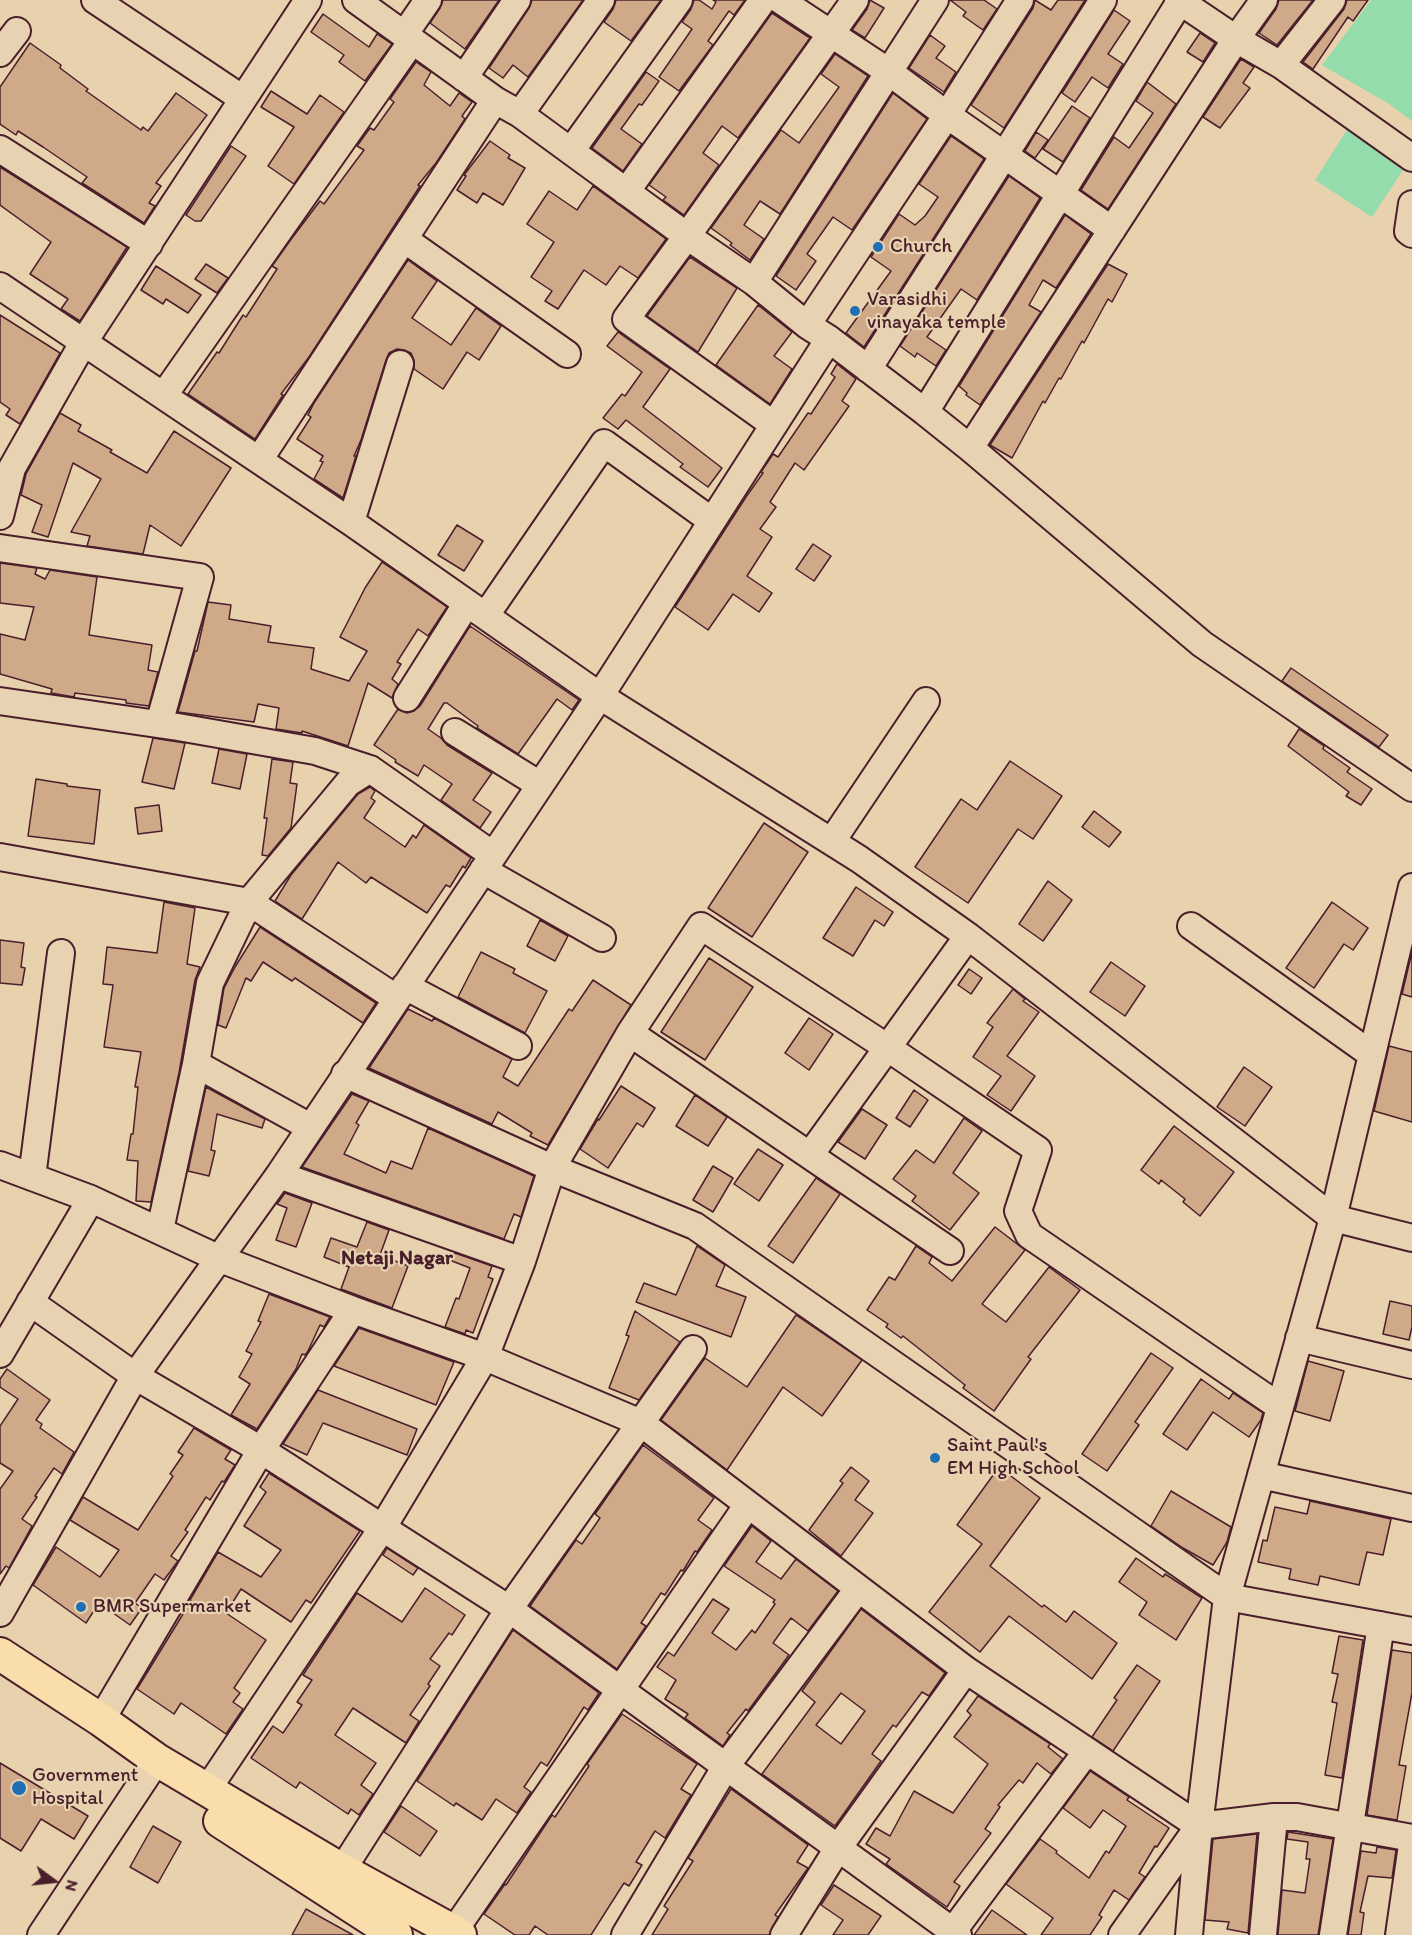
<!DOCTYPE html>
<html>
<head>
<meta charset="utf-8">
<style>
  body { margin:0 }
  #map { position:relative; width:1412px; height:1935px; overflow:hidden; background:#e8d1ad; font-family:Itim,sans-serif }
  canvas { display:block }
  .north { position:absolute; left:24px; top:1851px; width:60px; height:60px; -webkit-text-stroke:4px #e7d3b1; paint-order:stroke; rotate:105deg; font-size:16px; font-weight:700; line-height:24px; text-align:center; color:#4a1f2b }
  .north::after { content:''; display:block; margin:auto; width:21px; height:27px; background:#4a1f2b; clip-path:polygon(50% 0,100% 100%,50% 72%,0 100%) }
</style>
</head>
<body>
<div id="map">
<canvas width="1412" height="1935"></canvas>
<div class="north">N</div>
</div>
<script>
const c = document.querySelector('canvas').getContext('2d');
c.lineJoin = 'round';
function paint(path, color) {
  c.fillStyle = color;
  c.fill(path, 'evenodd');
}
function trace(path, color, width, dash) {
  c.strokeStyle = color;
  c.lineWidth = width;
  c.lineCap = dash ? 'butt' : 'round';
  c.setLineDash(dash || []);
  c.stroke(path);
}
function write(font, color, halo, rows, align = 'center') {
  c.font = font + ' Itim,sans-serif';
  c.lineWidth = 4.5;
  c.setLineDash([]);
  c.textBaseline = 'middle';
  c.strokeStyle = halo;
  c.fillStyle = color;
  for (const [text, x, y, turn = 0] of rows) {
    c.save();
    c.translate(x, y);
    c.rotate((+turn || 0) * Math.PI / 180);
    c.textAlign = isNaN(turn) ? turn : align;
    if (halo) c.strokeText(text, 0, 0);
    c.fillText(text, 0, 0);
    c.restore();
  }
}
const green = new Path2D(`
  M1371 0H1412V121L1389 104 1322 65Z
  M1350 125 1409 161 1372 217 1315 180Z`);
const building = new Path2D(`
  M443 0H499L465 49 430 23 440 8Z
  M532 0H583L528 77 513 65 503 78 489 68 529 8Z
  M616 0H661L631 41 604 22 613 9Z
  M694 0H699L712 9 716 2 713 0H745L734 15 729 11 708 41 713 45 679 91 659 77 692 29 682 22 691 9Z
  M870 0 884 8 865 38 852 30 867 9Z
  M950 0H984L997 9 983 30 963 16 966 12Z
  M1035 0 1051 10 1058 0H1085L1004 128 971 105 1033 8Z
  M1279 0H1313L1277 45 1259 33 1276 9Z
  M1347 0H1368L1353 21 1348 17 1313 69 1303 62 1344 9Z
  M1114 10 1130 21 1108 54 1123 64 1108 88 1092 77 1075 102 1062 93Z
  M772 13 810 38 738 138 722 126 703 153 719 165 684 215 663 200 666 197 649 185Z
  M323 14 369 47 377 34 392 44 365 81 339 62 344 55 311 32Z
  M1200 33 1215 43 1203 62 1187 52Z
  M930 35 945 46 936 58 956 72 944 92 909 68Z
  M30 43 61 65 60 68 88 89 86 91 141 130 143 127 148 131 176 93 207 115 156 183 161 186 149 203 155 206 144 223 82 183 87 177 43 147 18 131 16 135 0 124V87Z
  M835 54 868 76 780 214 760 201 744 225 764 239 750 260 730 245 732 243 711 228 781 130 799 143 839 87 821 74Z
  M1241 59 1254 67 1243 83 1250 88 1220 128 1203 117Z
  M416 62 431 72 424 85 450 106 459 93 472 102 462 116 465 119 436 163 418 185 420 186 309 357 281 394 283 395 255 439 188 394 217 352 219 353 243 315 246 317 277 269 272 266 292 238 320 201 324 204 352 166 364 150 357 146 370 128 374 130 394 102 390 99Z
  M646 72 659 81 642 105 639 104 621 129 642 144 623 171 592 148Z
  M1147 82 1176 104 1108 209 1081 190 1114 137 1129 148 1153 113 1136 101Z
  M271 91 307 114 320 95 344 112 294 184 268 166 294 127 261 107Z
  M893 93 927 119 852 230 833 217 807 254 816 261 796 290 776 276Z
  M1072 106 1090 118 1063 162 1043 149Z
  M1036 132 1048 140 1035 158 1025 151Z
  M951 136 984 159 864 347 846 333 891 271 871 257 899 214 915 225 925 216 938 197 919 184Z
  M490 141 510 155 508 158 525 168 503 205 483 193 477 203 457 190 466 176 464 175Z
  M231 146 246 156 201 221H195L186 215Z
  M0 167 127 247 80 321 61 309 68 299 30 274 51 242 0 205Z
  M1009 176 1040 198 977 300 961 289 927 337 946 350 936 366 917 353 915 357 900 346Z
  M593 186 666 239 638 278 620 266 606 285 584 270 558 309 545 301 552 291 531 277 554 242 527 224 549 191 577 210Z
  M1065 215 1091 234 1056 288 1043 280 1029 305 1041 312 980 405 966 395 967 393 959 386Z
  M690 257 737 288 698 352 647 316Z
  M408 260 437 281 412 318 451 345 476 308 501 326 479 360 467 352 443 389 414 369V360L411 353 404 350 397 349 389 353 386 360 361 440 354 456H356L343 498 314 479 323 462 320 461 323 456 297 439 311 417 308 415 314 403Z
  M206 264 228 278 217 293 195 279Z
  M1108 264 1127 274 1112 302 1108 299 1084 343 1082 341 1061 379 1059 378 1045 403 1043 401 1012 458 990 445Z
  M156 266 201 295 188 313 166 299 163 304 141 290Z
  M758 305 792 332 774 356 792 369 770 404 716 365Z
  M0 315 60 353 20 424 6 415 10 409 0 402Z
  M618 332 670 369 643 407 722 468 708 487 680 467 683 464 626 420 618 429 603 418 622 394 625 396 642 372 607 346Z
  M837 364 856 379 842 401 849 406 804 470 795 463 770 502 776 507 760 529 772 537 747 576 772 593 759 612 733 594 708 630 675 607 746 497 763 473 761 472 773 454 778 457 808 413 811 414 835 377 831 374Z
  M60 413 81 425 78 431 112 450 110 452 147 473 174 431 231 468 181 546 150 525 143 554 87 546 90 536 71 532 101 479 73 463 48 537 32 532 42 505 21 495 26 474Z
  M457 525 483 541 464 571 438 555Z
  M813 544 831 556 814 581 796 569Z
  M382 562 447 607 428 636 418 629 397 662 401 664 392 679 398 684 392 698 368 683 348 746 302 731V733L276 729 279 708 258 704 254 722 178 712 195 651H197L208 602 231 605 229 619 271 626 268 642 314 648 311 669 349 681 367 651 340 637 365 588Z
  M0 563 37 568 35 574 45 579 50 570 97 577 89 635 152 645 148 670 158 672 149 706 126 703V700L75 693 74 697 51 693 52 689 0 674V634L25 640 34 607 0 603Z
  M470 626 579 700 572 710 557 699 518 754 477 728 478 726 447 703H444L428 729 441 738 447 745 492 773 473 800 491 812 480 828 441 800 452 784 424 765 418 776 395 762 396 760 374 745 398 709 407 713 414 711 420 706Z
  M1291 668 1388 735 1379 747 1282 681Z
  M1299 729 1324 746 1323 749 1350 768 1347 772 1372 789 1361 805 1346 796 1349 792 1288 746Z
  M153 738 185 743 174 789 142 782Z
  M219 749 247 754 240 789 212 783Z
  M272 759 293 762 290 783 297 784 291 828 268 856 262 855 267 818H264Z
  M1010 761 1062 796 1033 839 1018 829 968 903 915 867 961 799 977 810Z
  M36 779 67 784V786L100 790 94 844 28 836Z
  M370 787 375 791 371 798 375 801 364 818 405 847 413 835 416 838 424 825 471 858 465 868 463 866 450 887 446 885 427 913 371 877 366 883 338 862 302 919 275 901 291 875 358 794Z
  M159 805 162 831 138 834 135 808Z
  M1094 811 1121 832 1109 847 1082 827Z
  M764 823 808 852 752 937 708 908Z
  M1048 881 1072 900 1043 941 1019 924Z
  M856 887 893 912 884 926 875 920 853 956 823 938Z
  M164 902 195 908 187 964 200 967 195 980 179 1073 151 1202 136 1201 138 1161 127 1160 131 1134H133L138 1087H135L141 1052 104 1047 113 985 103 984 107 947 157 953Z
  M1332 902 1368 928 1353 950 1344 944 1314 988 1286 968Z
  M540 920 568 936 555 961 527 946Z
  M260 927 376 1003 363 1023 295 978 292 981 263 962 251 981 246 978 226 1028 218 1025 224 988 235 967Z
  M0 940 24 943 21 967 25 968 22 985 0 983Z
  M481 952 515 969 513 973 547 991 525 1033 458 997Z
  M1412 952V997L1402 994Z
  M709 958 753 987 705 1060 661 1032Z
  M1111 962 1145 986 1125 1016 1090 992Z
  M969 969 982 978 971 994 958 985Z
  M593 980 631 1005 548 1145 530 1136 532 1133 498 1112 492 1124 369 1068 408 1009 432 1021 434 1018 512 1059 503 1077 518 1086 569 1009 572 1011Z
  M1013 989 1025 999 1023 1001 1039 1012 1007 1056 1035 1076 1011 1111 987 1095 1001 1076 973 1057 993 1027 987 1023Z
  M809 1018 833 1034 809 1070 785 1053Z
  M1389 1046 1412 1052V1122L1374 1111Z
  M1244 1067 1272 1087 1245 1126 1217 1107Z
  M621 1086 655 1108 643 1127 637 1123 608 1168 580 1149 598 1119 599 1120Z
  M206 1087 265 1119 262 1128 217 1114 211 1150 215 1151 209 1176 188 1171Z
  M914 1090 928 1100 910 1127 896 1118Z
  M352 1094 369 1101 356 1123 359 1125 344 1154 386 1173 391 1161 412 1169 428 1128 534 1176 521 1217 514 1214 504 1239 302 1167Z
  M695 1095 727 1117 708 1146 676 1126Z
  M862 1109 887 1125 865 1159 838 1142Z
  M964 1118 982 1131 953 1173 979 1193 950 1230 912 1201 916 1196 893 1179 916 1150 934 1163Z
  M1174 1126 1234 1172 1200 1216 1183 1202 1185 1199 1161 1180 1159 1184 1141 1170Z
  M758 1149 783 1165 759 1201 734 1184Z
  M713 1166 733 1178 713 1212 693 1200Z
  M816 1178 840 1194 793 1263 768 1246Z
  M285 1193 312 1203 296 1247 276 1240 287 1208 277 1204Z
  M367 1222 389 1230 380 1255 408 1266 392 1308 341 1289 349 1267 324 1257 331 1238 357 1247Z
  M995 1227 1025 1250 982 1304 1006 1322 1049 1267 1080 1290 1028 1357 1031 1359 994 1411 963 1388 965 1385 903 1336 901 1338 886 1327 888 1324 867 1310 889 1277 895 1280 916 1246 932 1257 929 1263 952 1281Z
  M697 1246 725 1265 716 1286 746 1297 731 1337 636 1302 644 1283 676 1295Z
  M455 1253 492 1266 488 1277 493 1279 473 1333 466 1330 465 1334 445 1327 456 1298 459 1299 470 1268 452 1261Z
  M269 1294 330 1317 324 1327 320 1325 308 1351 305 1355 302 1354 296 1369 257 1429 231 1415 250 1384 239 1377 252 1354 246 1351 261 1322 258 1321Z
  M1390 1301 1412 1306V1327L1409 1340 1383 1334Z
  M635 1311 680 1342 639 1400 609 1388 629 1336 626 1335Z
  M796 1315 862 1360 822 1416 783 1387 727 1470 661 1420 705 1358 747 1387Z
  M359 1328 454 1362 436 1405 334 1366Z
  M1151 1353 1173 1368 1135 1422 1139 1425 1107 1471 1082 1454Z
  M1308 1361 1344 1371 1330 1421 1295 1411Z
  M7 1369 50 1400 36 1420 42 1424 40 1428 74 1452 62 1474 54 1468 35 1496 37 1497 22 1519 32 1526 9 1568 6 1566 0 1574V1489L13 1471 0 1463V1426L18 1399 0 1387V1379Z
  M1201 1379 1229 1399 1233 1393 1263 1413 1261 1420 1249 1437 1213 1412 1187 1450 1163 1434Z
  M318 1390 417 1429 407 1455 323 1423 307 1455 283 1444Z
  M194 1428 231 1450 225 1459 235 1465 224 1482 222 1481 210 1500 206 1497 185 1530 188 1532 171 1556 178 1561 164 1580 155 1574 135 1603 142 1608 130 1625 99 1603 86 1623 33 1585 56 1547 100 1577 119 1550 70 1520 83 1497 138 1530 173 1476 170 1474 183 1455 178 1452Z
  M643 1445 714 1498 698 1520 712 1530 697 1552 695 1551 683 1571 681 1570 665 1595 661 1593 641 1623 646 1626 617 1669 530 1606 576 1540 582 1544 600 1518 595 1514Z
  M851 1467 869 1481 855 1500 873 1513 841 1556 809 1530 843 1483 840 1481Z
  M999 1467 1040 1498 990 1566 1042 1607 1044 1605 1066 1622 1074 1611 1117 1643 1092 1679 1009 1616 980 1652 929 1612 982 1544 957 1525Z
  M269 1473 360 1531 311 1603 306 1600 291 1622 241 1589 226 1613 266 1640 234 1688 240 1693 233 1702 243 1709 226 1734 181 1703 174 1714 137 1689 191 1601 190 1600 218 1552 261 1577 281 1550 244 1526 266 1492 260 1487Z
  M1171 1491 1231 1527 1227 1542 1213 1565 1183 1548 1151 1526Z
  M1310 1501 1391 1519 1383 1555 1367 1552 1359 1585 1320 1576 1318 1585 1289 1579 1291 1569 1258 1562 1263 1540 1267 1541 1275 1507 1307 1514Z
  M752 1526 771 1541 756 1562 781 1579 796 1559 838 1591 808 1631 791 1618 773 1643 789 1655 748 1711 746 1709 727 1733 730 1735 723 1746 685 1718 688 1714 665 1699 676 1680 657 1667 668 1652 674 1656 713 1599 729 1609 712 1633 736 1650 752 1630 755 1633 775 1604 773 1602 775 1600 724 1566Z
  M387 1548 418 1568 413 1575 383 1555Z
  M1136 1558 1163 1577 1165 1574 1202 1598 1176 1640 1139 1615 1147 1602 1119 1582Z
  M425 1588 465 1615 452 1635 449 1633 430 1659 440 1666 428 1684 430 1686 410 1715 419 1721 406 1743 353 1708 335 1735 376 1763 361 1785 373 1794 359 1815 351 1809 348 1814 300 1782 296 1788 251 1758 273 1726 283 1733 302 1705 297 1702 312 1680 303 1675 357 1593 402 1622Z
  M861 1609 945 1673 929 1696 922 1692 896 1727 893 1725 872 1754 881 1761 835 1826 762 1774 815 1702 802 1691ZM841 1693 865 1711 841 1744 816 1725Z
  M513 1630 599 1693 588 1710 584 1707 547 1766 541 1762 524 1787 531 1792 517 1813 496 1799 482 1820 456 1803 454 1806 417 1781Z
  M1339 1636 1363 1640 1342 1778 1325 1775 1337 1703 1332 1702 1338 1674 1332 1673Z
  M1392 1650 1412 1653V1693L1399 1765 1406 1766 1397 1820 1367 1815Z
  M1137 1665 1160 1681 1113 1751 1092 1737 1117 1700 1114 1698Z
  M978 1696 1050 1744 1048 1747 1063 1759 1051 1774 1037 1763 1023 1783 1019 1780 998 1805 1000 1807 985 1829 991 1833 954 1882 960 1886 947 1907 886 1864 890 1859 866 1844 876 1828 890 1836 914 1791 953 1813 988 1764 954 1737 971 1715 967 1711Z
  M622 1714 697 1764 681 1789 691 1795 665 1838 655 1831 636 1862 642 1865 629 1886 624 1883 591 1935H548L535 1926 529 1935H515L484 1914 505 1884 506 1885 552 1815 555 1817 589 1766 587 1764Z
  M0 1763 88 1816 74 1839 41 1819 21 1851 0 1838Z
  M1090 1771 1129 1797 1127 1800 1169 1828 1157 1847 1155 1846 1139 1873 1145 1877 1129 1900 1114 1890 1099 1915 1102 1917 1090 1935H1041L1053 1918 1006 1884 1040 1839 1057 1851 1056 1853 1089 1878 1106 1851 1109 1853 1126 1826 1103 1810 1090 1828 1063 1808Z
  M731 1789 808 1845 797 1862 808 1868 775 1915 778 1917 769 1935H652L668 1909 664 1906 693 1861 688 1858Z
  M401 1806 437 1831 420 1856 384 1832Z
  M153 1826 181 1842 158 1883 130 1867Z
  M1288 1832 1333 1839 1318 1935H1278L1282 1890 1305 1893 1310 1859H1306L1308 1842 1287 1839Z
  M1257 1834 1248 1933 1227 1929 1229 1922 1205 1920 1213 1839Z
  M1377 1847 1396 1850 1392 1878 1368 1876 1360 1912 1364 1913 1361 1935H1348L1361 1851 1376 1853Z
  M834 1885 881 1916 868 1935H833L843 1920 821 1905Z
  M306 1909 353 1935H292Z
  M992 1910 1027 1935H974Z`);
const minor = new Path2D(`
  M95 0 243 99
  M356 0 495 100 520 114 687 236 754 282 807 325 829 339 925 412 970 448 1202 644 1412 788
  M780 0 889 72 947 115 1112 230
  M1178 0 1236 39 1281 65 1412 158
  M404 35 428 0
  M0 53 17 31
  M1281 65 1332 0
  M464 78 517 0
  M520 114 601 0
  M0 149 149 244
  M571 151 679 0
  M626 192 763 0
  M1412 204 1408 231 1412 234
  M404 239 567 354
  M754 282 935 0
  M0 286 351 522 600 696 859 859 968 936 1333 1218 1412 1238
  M807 325 947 115 1020 0
  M868 369 1103 0
  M164 395 412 41
  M925 412 1181 0
  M774 425 626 319 687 236 855 0
  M970 448 1236 39 1264 0
  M259 460 495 100
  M0 516 12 468 83 343 308 0
  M351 522 400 364
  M0 548 200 577 159 724
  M486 615 604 443 712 521
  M407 698 467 603
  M0 701 178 727 315 751 370 769 493 855
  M455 732 540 785
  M832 841 926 701
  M0 857 249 902 396 998
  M483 870 602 938
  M1191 926 1371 1054
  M405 986 518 1046
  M630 1033 701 926 888 1048 1038 1150 1018 1211 1029 1235 1280 1407
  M196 1064 310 1127
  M345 1074 552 1168 695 1226 1227 1597 1412 1631
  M810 1155 968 936
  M0 1165 91 1199 218 1258 353 1310 485 1357 641 1423 966 1670 1199 1826 1122 1935
  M279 1175 522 1261
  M32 1177 61 953
  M160 1230 196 1064 210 983 249 902 348 783 370 769
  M30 1302 135 1376 261 1450 509 1609 958 1935
  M1299 1338 1412 1365
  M0 1354 91 1199
  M1261 1475 1412 1508
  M0 1613 135 1376 279 1175 600 696 829 339
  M101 1720 261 1450 353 1310
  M207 1790 383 1527 485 1357 522 1261 552 1168 630 1033 950 1251
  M1199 1826 1227 1597 1333 1218 1412 887
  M342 1870 509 1609 693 1349
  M454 1931 747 1506
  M41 1935 157 1760
  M625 1935 726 1766 858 1589
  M784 1935 838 1848 966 1670
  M950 1935 1087 1751
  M1189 1935 1199 1826 1274 1817H1297L1412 1838
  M1263 1935 1274 1817
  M1333 1935 1381 1625
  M1399 1935 1412 1845`);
const major = new Path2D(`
  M0 1654 101 1720 157 1760 342 1870 460 1935
  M220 1821 396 1935`);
const markers = [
  [878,247,6,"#1f6fb2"],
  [855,311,6,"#1f6fb2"],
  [935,1458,6,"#1f6fb2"],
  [81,1607,6,"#1f6fb2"],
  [19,1788,8,"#1f6fb2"]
];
const poiNames = [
  ["Church",890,247],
  ["Varasidhi",867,300],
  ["vinayaka temple",867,323],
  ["Saint Paul's",947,1446],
  ["EM High School",947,1469],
  ["BMR Supermarket",93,1607],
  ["Government",32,1776],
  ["Hospital",32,1799]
];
const neighbourhoodNames = [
  ["Netaji Nagar",397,1259]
];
paint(green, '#94dcab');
paint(building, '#d0a989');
trace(building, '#4a1f2b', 1.5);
trace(minor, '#4a1f2b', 30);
trace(major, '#4a1f2b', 36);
trace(minor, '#e7d3b1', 26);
trace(major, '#f9deab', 32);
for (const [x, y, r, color] of markers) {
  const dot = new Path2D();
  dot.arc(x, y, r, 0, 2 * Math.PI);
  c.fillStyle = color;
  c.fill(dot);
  trace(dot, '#e7d3b1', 2);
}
write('20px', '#4a1f2b', '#e7d3b1', poiNames, 'left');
write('bold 21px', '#4a1f2b', '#e7d3b1', neighbourhoodNames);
</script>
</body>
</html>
